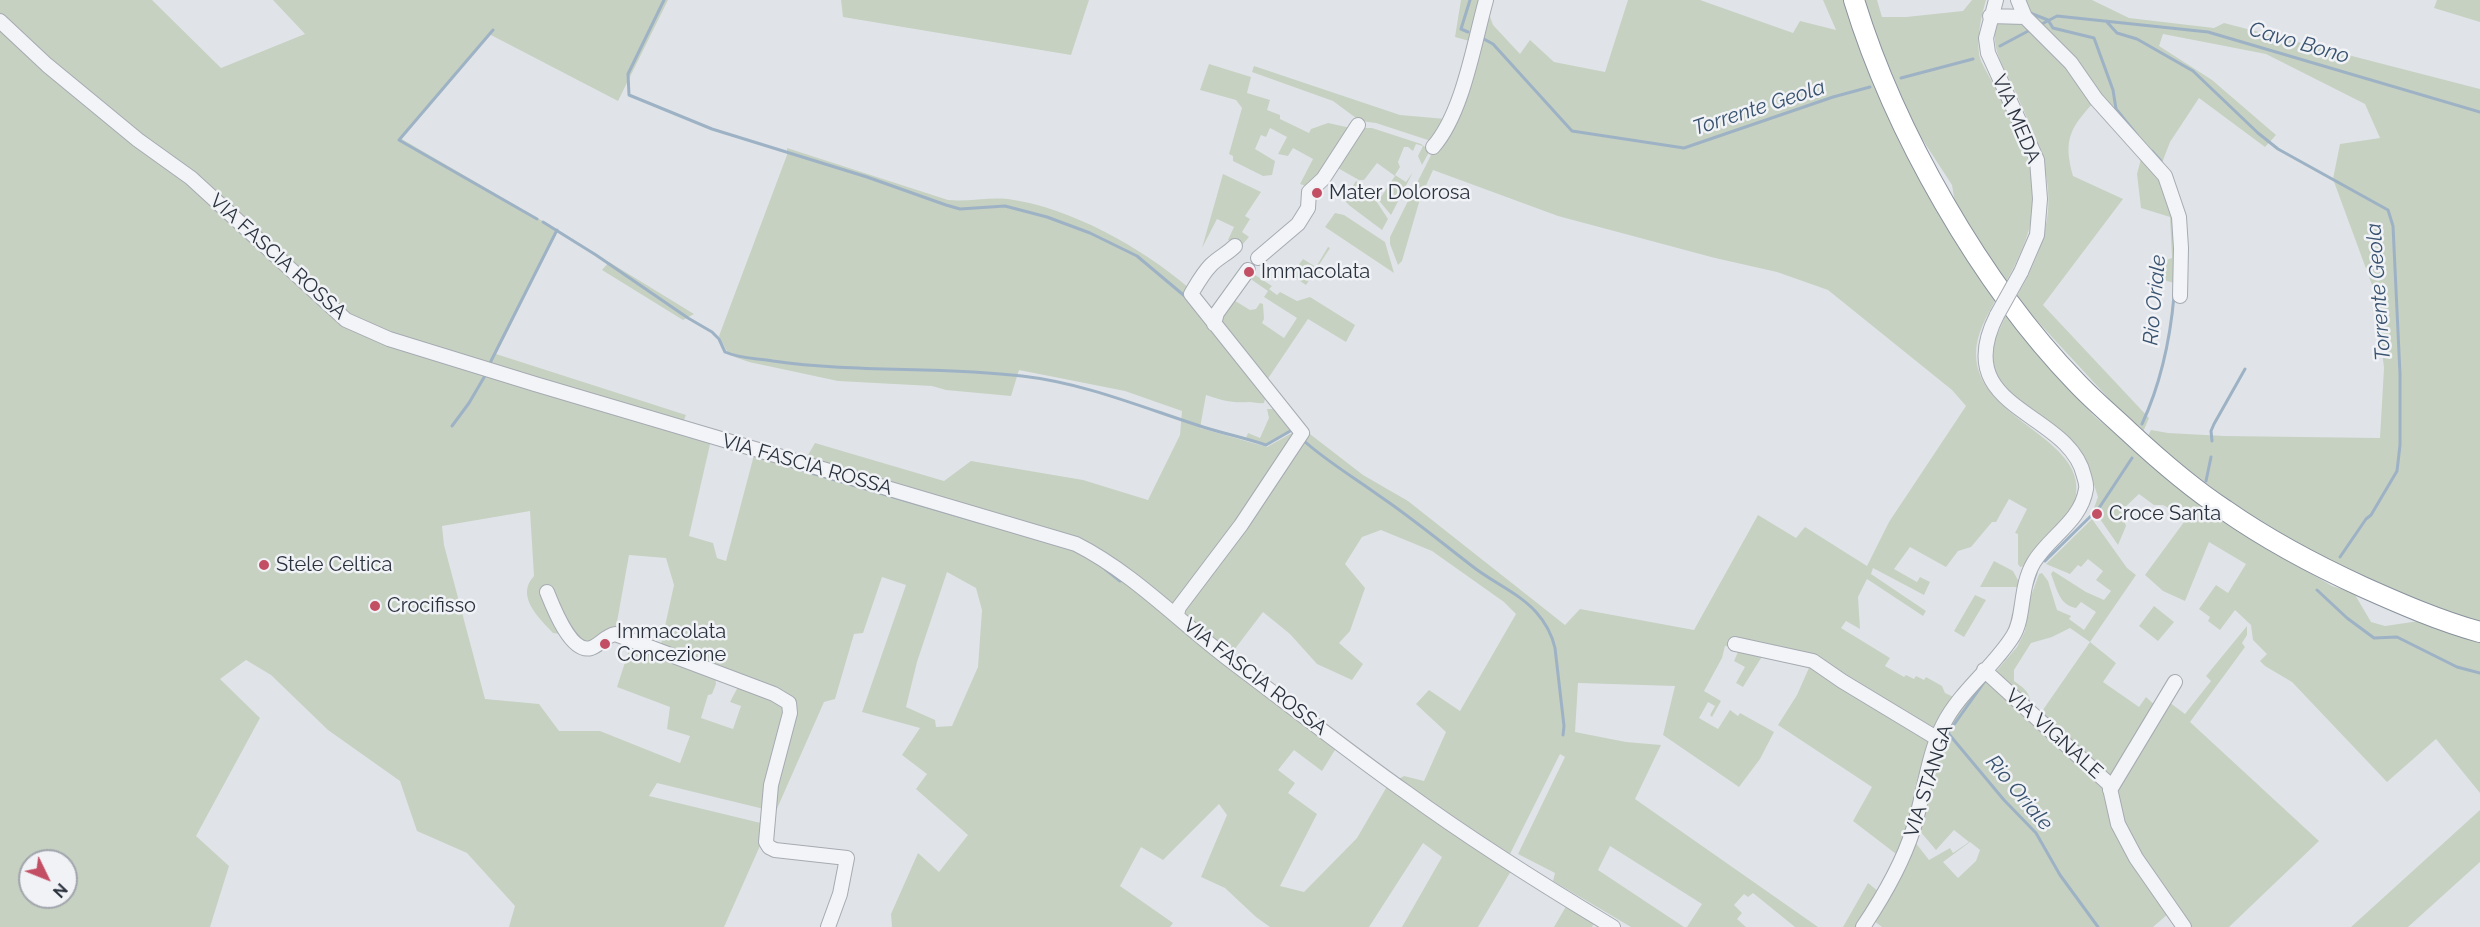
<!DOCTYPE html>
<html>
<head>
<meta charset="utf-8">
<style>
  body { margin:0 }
  #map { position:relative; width:2480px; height:927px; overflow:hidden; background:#e0e4e8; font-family:Raleway,sans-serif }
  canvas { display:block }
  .north { position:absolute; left:18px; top:849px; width:60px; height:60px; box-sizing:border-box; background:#f0f2f6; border:2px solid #a1a5ac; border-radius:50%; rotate:133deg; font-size:16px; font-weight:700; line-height:24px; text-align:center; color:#2a323e }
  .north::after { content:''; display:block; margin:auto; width:21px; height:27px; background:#c34f64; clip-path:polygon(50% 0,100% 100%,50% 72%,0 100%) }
</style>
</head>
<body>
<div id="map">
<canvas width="2480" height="927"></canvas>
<div class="north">N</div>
</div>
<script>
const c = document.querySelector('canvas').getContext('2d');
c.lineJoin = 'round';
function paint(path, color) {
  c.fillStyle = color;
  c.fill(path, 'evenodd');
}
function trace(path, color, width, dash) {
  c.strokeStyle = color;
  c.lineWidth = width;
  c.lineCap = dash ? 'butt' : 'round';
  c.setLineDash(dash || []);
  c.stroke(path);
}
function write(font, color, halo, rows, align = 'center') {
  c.font = font + ' Raleway,sans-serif';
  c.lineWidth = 5;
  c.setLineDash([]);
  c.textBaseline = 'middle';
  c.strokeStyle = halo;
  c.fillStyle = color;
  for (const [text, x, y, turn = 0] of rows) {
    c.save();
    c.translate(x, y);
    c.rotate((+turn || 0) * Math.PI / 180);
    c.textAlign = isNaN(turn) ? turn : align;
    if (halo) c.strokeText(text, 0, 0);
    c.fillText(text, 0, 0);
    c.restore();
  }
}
const green = new Path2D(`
  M0 0H152L221 68 305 34 273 0H668L618 101 489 34 400 138 558 230 496 354 686 415 682 425 711 440 689 536 713 543 717 558 726 561 754 455 1074 548 1100 560 1338 745 1322 771 1294 750 1278 770 1295 783 1288 793 1317 814 1280 886 1304 892 1357 838 1389 783 1511 871 1478 927H1402L1442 857 1423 843 1369 927H1270L1256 917 1225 888 1201 877 1227 815 1219 804 1163 860 1141 847 1120 886 1173 923 1170 927H892L891 914 918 853 939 872 968 835 916 789 927 774 902 755 920 728 862 712 906 585 882 577 863 633 854 634 835 699 824 702 772 820 791 700 660 649 674 585 666 558 629 555 615 633 589 647 567 635 553 633C539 618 515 596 534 576L530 511 442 526 444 545 485 699 539 704 559 731H600L680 763 690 736 667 729 670 707 617 687 631 644 715 676 716 684 712 694 708 695 701 718 733 729 741 706 730 702 739 685 786 707 768 810 657 783 649 796 765 824 763 839 724 927H509L515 906 467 853 417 831 400 781 328 730 271 675 246 660 220 679 260 718 196 836 229 866 210 927H0ZM947 572 976 588 982 610 978 667 952 726 936 727 935 720 906 707 917 662ZM30 861H66V897H30Z
  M841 0H1089L1071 55 843 17Z
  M1461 0H1493L1489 14 1493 25 1520 54 1530 40 1554 62 1605 72 1628 0H1700L1793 33 1800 21 1836 30 1823 0H1846L1868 71 1908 156 1961 249 1996 299C1987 316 1976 334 1976 354 1976 424 2102 439 2072 509 2065 525 2037 551 2025 566L2020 567 2018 564V534L2015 533 2027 509 2009 499 1996 522H1992L1971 547 1958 551 1946 567 1910 547 1894 569 1917 582 1920 577 1930 582 1924 595 1873 568 1871 574 1926 611 1923 616 1867 579 1858 597 1860 629 1846 621 1841 628 1890 658 1885 666 1904 677 1906 675 1914 679 1916 676 1924 680 1926 677 1942 686 1945 693 1958 699 1935 736 1811 659 1725 646 1722 658 1704 691 1721 701 1712 717 1710 715 1715 706 1708 702 1699 718 1718 729 1730 710 1738 716 1740 713 1774 732 1760 759 1739 787 1663 735 1675 686 1578 683 1575 732 1626 742 1661 745 1635 799 1818 927H1795L1753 893 1748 897 1744 894 1734 905 1742 913 1737 919 1746 927H1687L1702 904 1610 846 1598 870 1684 927H1631L1553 881 1555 873 1518 854 1565 757 1560 754 1509 856 1397 780 1404 776 1424 781 1446 732 1416 704 1429 690 1460 711 1516 614 1504 602 1432 551 1381 530 1362 537 1345 564 1365 588 1350 631 1339 643 1363 664 1352 680 1317 664 1290 634 1263 612 1231 654 1190 621 1184 610 1306 431 1363 475 1408 501 1565 625 1580 609 1694 630 1758 515 1796 538 1805 527 1867 566 1889 522 1966 406 1952 390 1828 290 1777 272 1715 258 1558 216 1433 170 1420 199 1402 261 1398 265 1390 244V237L1432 153 1473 42 1455 37Z
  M1864 0H1877L1882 17H1906L1963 11 1972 0H1986C1981 17 1977 37 1979 54 1980 63 1997 89 2002 99 2039 175 2048 208 2005 284L1955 203 1952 185 1915 128 1870 22Z
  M2022 0H2092L2129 18 2214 28 2224 23 2480 89V626L2319 560 2227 499 2147 438 2151 430 2168 433 2224 436 2380 438 2384 368 2375 293 2333 179 2340 144 2380 138 2365 104 2266 54 2163 34 2159 46 2212 80 2276 135 2265 147 2199 98 2170 142 2160 168 2174 216 2177 284 2161 279 2164 261 2172 258 2170 217 2141 208 2137 174 2142 155 2094 102C2070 128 2063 140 2073 176L2123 199 2043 305 2149 418 2143 432 2136 428 2016 298C2067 211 2052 170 2012 85 2002 65 1991 47 1996 24L2025 21Z
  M2437 0H2480V22L2434 8Z
  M1209 64 1251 77 1247 93 1270 100 1267 110 1280 115V119L1309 133 1311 129 1328 123 1351 128 1322 177 1306 186 1300 184 1313 159 1293 148 1288 156 1278 154 1287 137 1270 128 1266 137 1261 135 1255 149 1275 161 1272 175 1263 176 1233 161V156L1229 154 1242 108 1236 100 1200 90Z
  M1254 66 1400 115 1446 119 1434 142 1376 123 1360 121 1333 101 1252 72Z
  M1364 128H1372L1421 144 1428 149V154L1422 165 1418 156 1423 146 1416 144 1413 151 1408 147H1404L1398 162 1400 167 1395 175 1406 182 1413 172 1391 215 1371 191 1381 197 1395 176 1377 163 1364 180H1359L1336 167Z
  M787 148 948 200C968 202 988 197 1008 199 1070 207 1142 248 1189 288L1184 293 1265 399 1264 403C1258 404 1255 402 1249 402 1231 403 1224 401 1206 395L1200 428 1267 447 1292 433 1294 436 1218 551 1172 608 1104 555 804 462 815 443 944 481 971 461 1083 480 1148 500 1180 435 1182 411 1125 391 1019 370 1011 396 946 390 932 386 838 381 749 362 729 355 719 336 787 155Z
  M1223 174 1261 192 1245 216 1250 219 1242 232 1249 237 1242 245 1228 240 1234 227 1217 219 1202 248Z
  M1356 181 1369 190 1388 219 1382 230 1350 206 1344 200Z
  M1335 213 1344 215 1385 242 1394 273 1325 227Z
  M1328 247 1330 248 1306 285 1291 275 1303 259 1316 267Z
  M609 262 694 314 683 320 602 270Z
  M1249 271 1272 286 1269 289 1277 295 1280 292 1297 301 1310 297 1355 325 1346 342 1308 319 1265 383 1218 317 1232 299 1250 310 1256 309 1260 303 1263 304 1264 319 1262 323 1284 338 1297 318 1264 297 1268 291 1252 280Z
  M2006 315 2045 363 2094 416 2168 478 2280 555 2332 586 2354 593 2371 622 2385 626 2419 621 2480 643V793L2436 739 2387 782 2292 682 2265 666 2260 661 2267 654 2253 640 2251 625 2235 610 2220 630 2208 621 2210 617 2199 609 2216 585 2228 593 2246 564 2209 542 2185 601 2163 591 2145 575 2187 518 2163 505H2154L2139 494 2121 511 2126 526 2118 545 2100 519 2103 514 2094 508 2098 497 2087 463 2077 451 2004 393 1993 374 1992 346Z
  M1267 409H1274L1291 430 1266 444 1246 438 1248 433 1260 438 1269 418Z
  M2092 519 2127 568 2136 575 2090 642 2116 663 2103 682 2139 707 2146 697 2157 707 2112 781 2038 717 2090 642 2070 628 2052 637 2031 643 2014 670V681C2025 689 2032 693 2030 709L1993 675 2017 647 2025 631 2028 604 2039 574 2042 573 2048 581 2057 610 2071 616 2069 619 2084 630 2096 612 2081 602 2076 608C2059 605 2057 589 2051 574L2053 571 2086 592 2104 600 2111 591 2096 580 2103 571 2088 559 2081 567 2078 565 2070 574 2046 564Z
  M1994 561 2013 571 2020 584 2017 587H1980Z
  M1975 595 1986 600 1964 637 1954 631Z
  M2154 606 2174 622 2158 641 2139 626Z
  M2247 626V635L2242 643 2245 647 2190 722 2319 841 2229 927H2192L2127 836 2114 790 2169 702 2185 714 2211 681 2206 676Z
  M1738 652 1763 655 1743 687 1736 683 1745 667 1734 661Z
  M1812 661 1934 738 1900 857 1853 821 1872 787 1778 725 1797 695Z
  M1981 679H1988L2105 785 2168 914 2153 927H1882L1874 921 1857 927H1843L1868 883 1879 892 1915 842 1929 860 1950 848 1953 853 1969 842 1954 830 1936 850 1919 830 1926 790 1945 732ZM1970 842 1980 850 1976 861 1958 878 1943 862Z
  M2480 810V862L2408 927H2351Z
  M1568 903 1595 922 1592 927H1554Z`);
const stream = new Path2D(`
  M664 0 628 74 629 95 712 129 867 177 946 205 960 209 1005 206 1047 217 1090 233 1137 256 1187 298
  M2030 13 2048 20 2053 28 2094 38 2113 90 2116 109 2137 135
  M2106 21 2117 33 2137 39 2193 71 2258 133 2278 149 2388 210 2393 226 2400 374V445L2397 471 2371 515 2366 519 2340 557
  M2040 25 2057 16 2208 32 2480 112
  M493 30 399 140 537 219
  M1468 32 1461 29 1470 0
  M1482 38 1493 44 1572 131 1684 148 1833 97 1870 87
  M2000 46 2032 29
  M1901 78 1973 59
  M2152 151 2161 161
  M543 222 596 255 688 318 712 332 719 339 725 352C741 359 756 358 773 361 856 373 940 366 1022 376 1083 383 1139 406 1197 425 1220 433 1243 437 1266 445L1292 430
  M489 365 557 230
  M2142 424C2161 383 2170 341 2174 296
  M452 426 469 403 486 374 487 375
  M1303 440C1326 461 1355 478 1381 497 1412 518 1442 543 1472 566 1492 582 1519 593 1536 612 1545 622 1552 635 1555 648L1564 726 1563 735
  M2212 441 2211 431 2214 424 2245 369
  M801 470 979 522
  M2206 481 2211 457
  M2045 561 2099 508 2132 458
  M1105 569 1120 581
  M2032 585 2036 573
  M2317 590 2347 618 2374 638 2397 637 2457 667 2480 673
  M2004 659 2018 640
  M1985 681 1948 733 2004 800 2036 833 2060 875 2098 927`);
const minor = new Path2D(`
  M1996 0 1986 38 1988 53 2037 160 2040 199 2037 235 2021 272
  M2018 0 2025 17
  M1990 16 2025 17 2071 63 2096 99 2165 176 2179 217 2181 248 2180 296
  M0 21 47 65 138 140 191 178 346 320 389 339 535 384 1076 544C1137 575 1184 627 1239 667 1295 709 1350 753 1407 793 1473 841 1543 885 1613 927
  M1433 147C1463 113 1474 43 1486 0
  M1258 258 1298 224 1308 208 1309 192 1323 179 1358 125
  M1214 324 1217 313 1248 270
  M547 592C553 607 571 654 591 648 600 645 605 636 615 634L774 694 789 703 790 713 771 785 766 842 769 847 775 850 847 858 840 894 828 927
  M1177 614 1179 607 1241 525 1302 433 1191 294C1197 284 1203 273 1211 265 1219 257 1227 254 1235 246
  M1735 644 1813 661 1842 681 1938 739
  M1984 670 2109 784 2118 824 2136 858 2184 927
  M2110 790 2175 682
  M1863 927C1883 897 1902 865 1913 830 1924 796 1927 757 1943 725 1960 691 1993 668 2013 636 2025 617 2019 587 2034 562 2050 536 2081 521 2086 489 2087 485 2085 480 2084 476 2069 410 1948 411 1997 315`);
const highway = new Path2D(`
  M1854 0C1894 131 1981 284 2077 383 2093 400 2111 415 2128 431 2158 459 2190 487 2225 510 2268 540 2315 565 2363 587 2401 604 2440 621 2480 632`);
const minorBridge = new Path2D(`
  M1997 315 2021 272`);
const markers = [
  [1317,193,6,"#c34f64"],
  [1249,272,6,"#c34f64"],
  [2097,514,6,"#c34f64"],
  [264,565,6,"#c34f64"],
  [375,606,6,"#c34f64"],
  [605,644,6,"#c34f64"]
];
const streetNames = [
  ["VIA MEDA",2016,119,67],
  ["VIA FASCIA ROSSA",278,257,42],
  ["VIA FASCIA ROSSA",807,465,16],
  ["VIA FASCIA ROSSA",1255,677,38],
  ["VIA VIGNALE",2054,734,42],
  ["VIA STANGA",1929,781,-72]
];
const poiNames = [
  ["Mater Dolorosa",1329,193],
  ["Immacolata",1261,272],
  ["Croce Santa",2109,514],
  ["Stele Celtica",276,565],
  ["Crocifisso",387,606],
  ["Immacolata",617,632],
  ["Concezione",617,655]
];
const waterNames = [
  ["Cavo Bono",2299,43,16],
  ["Torrente Geola",1759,108,-18],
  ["Torrente Geola",2379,292,-94],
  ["Rio Oriale",2155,300,-85],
  ["Rio Oriale",2019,793,50]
];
paint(green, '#c6d1c2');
trace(stream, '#9eb2c5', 3);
trace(minor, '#a6abb2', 16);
trace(highway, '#89929d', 22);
trace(minor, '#f3f4f7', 14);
trace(highway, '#fff', 20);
trace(minorBridge, '#a6abb2', 16, []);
trace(minorBridge, '#f3f4f7', 14);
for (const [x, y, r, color] of markers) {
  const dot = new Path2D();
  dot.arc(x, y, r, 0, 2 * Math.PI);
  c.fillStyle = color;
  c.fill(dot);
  trace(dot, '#f0f2f6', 2);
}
write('20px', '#2a323e', '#f0f2f6', streetNames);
write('20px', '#2a323e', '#f0f2f6', poiNames, 'left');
write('italic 21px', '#38526f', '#f0f2f6', waterNames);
</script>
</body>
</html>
